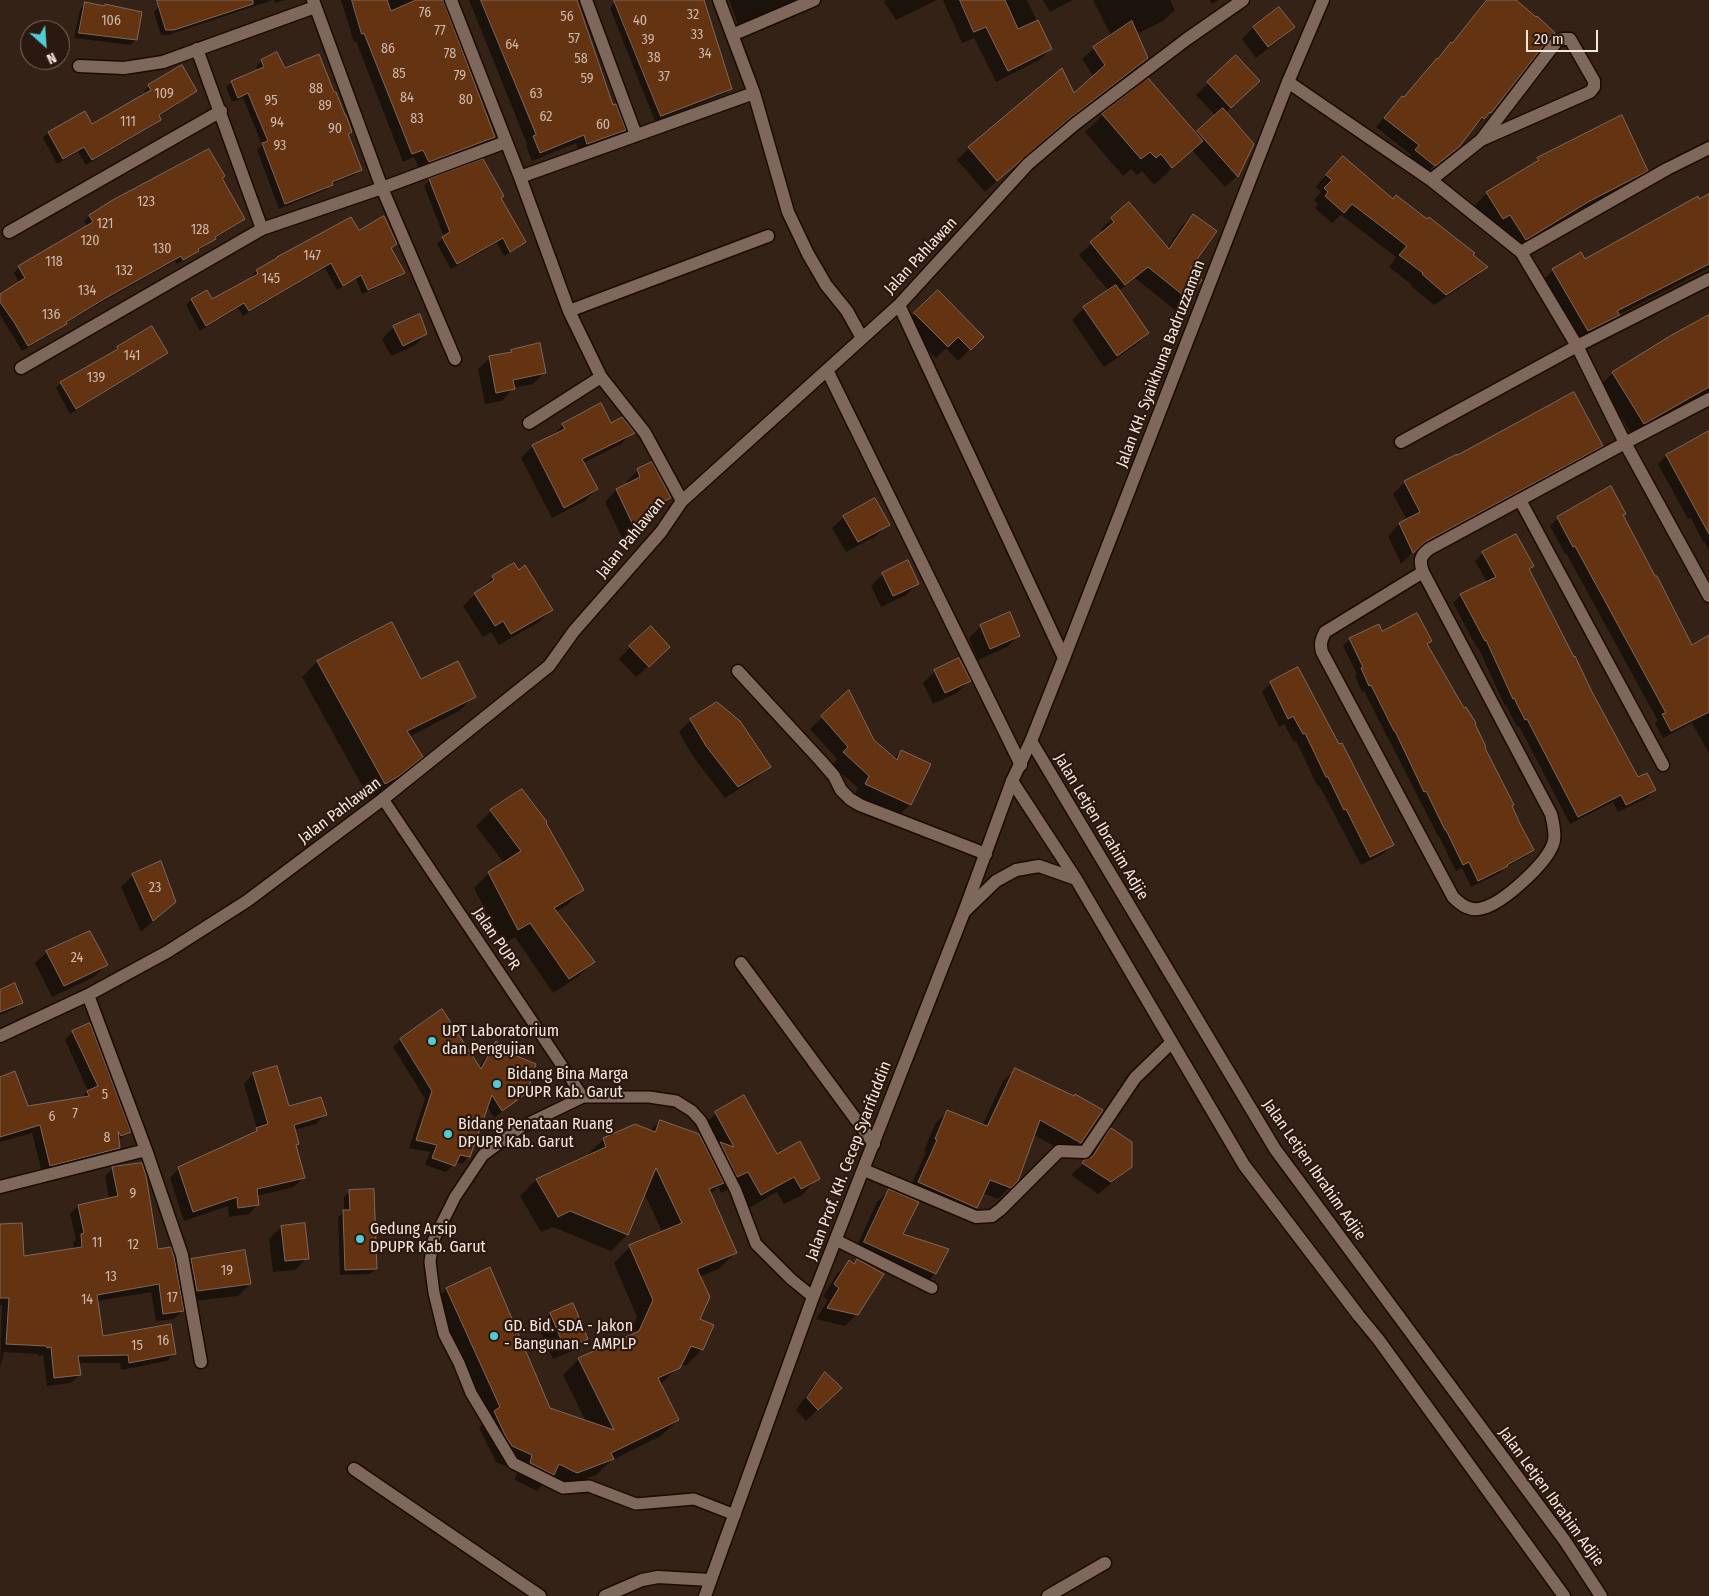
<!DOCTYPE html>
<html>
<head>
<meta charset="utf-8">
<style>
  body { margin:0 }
  #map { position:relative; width:1709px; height:1596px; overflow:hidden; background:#352217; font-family:"Fira Sans Condensed",sans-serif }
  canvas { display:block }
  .north { position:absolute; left:20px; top:20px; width:50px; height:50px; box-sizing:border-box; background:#2b180e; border:1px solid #7b6a62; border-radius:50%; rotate:154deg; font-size:14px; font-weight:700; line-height:20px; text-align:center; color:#f3e6df }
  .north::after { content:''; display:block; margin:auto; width:18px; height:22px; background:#51ccd4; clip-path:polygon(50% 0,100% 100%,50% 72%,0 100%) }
  .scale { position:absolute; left:1526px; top:30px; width:72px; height:22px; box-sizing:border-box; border:2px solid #f3e6df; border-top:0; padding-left:6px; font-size:15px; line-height:18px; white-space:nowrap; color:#f3e6df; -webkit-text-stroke:4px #2b180e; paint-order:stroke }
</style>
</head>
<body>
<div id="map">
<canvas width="1709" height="1596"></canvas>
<div class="north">N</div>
<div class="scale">20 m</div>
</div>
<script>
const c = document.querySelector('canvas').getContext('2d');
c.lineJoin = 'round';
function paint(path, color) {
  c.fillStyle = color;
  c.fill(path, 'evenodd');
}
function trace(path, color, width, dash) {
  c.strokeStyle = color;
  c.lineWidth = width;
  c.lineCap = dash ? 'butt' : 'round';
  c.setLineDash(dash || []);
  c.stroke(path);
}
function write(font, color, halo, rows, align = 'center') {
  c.font = font + ' "Fira Sans Condensed",sans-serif';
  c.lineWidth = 4.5;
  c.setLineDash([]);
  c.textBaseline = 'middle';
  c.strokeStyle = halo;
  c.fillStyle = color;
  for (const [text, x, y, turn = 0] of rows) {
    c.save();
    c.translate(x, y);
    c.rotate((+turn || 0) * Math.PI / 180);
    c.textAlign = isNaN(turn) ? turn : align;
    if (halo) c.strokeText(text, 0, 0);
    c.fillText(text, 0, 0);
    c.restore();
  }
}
const shadow = new Path2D(`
  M181 0H273L168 35H161L154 12 159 6Z
  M274 0H285L275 3Z
  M341 0H442L494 137 485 145 420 170 414 157 403 162 356 41 354 42Z
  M469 0H575L612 107 624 130 616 139 579 152 576 143 532 161 526 146 527 144Z
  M616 0H702L731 88 725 94 655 121 610 8Z
  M729 0H794L782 12 740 30Z
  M886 0H937L896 20 884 2Z
  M943 0H1027L1051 49 1039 60 996 82 974 38 962 43Z
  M1043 0H1073L1050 12Z
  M1093 0H1170L1175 10 1163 21 1137 34 1147 58 1135 70 1056 129 985 192 957 160 969 148 1073 95 1094 77 1082 59 1094 48 1111 36Z
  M1210 0H1219L1212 4Z
  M1488 0H1514L1544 42 1490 113 1474 127 1454 149 1430 169 1431 170 1425 174 1407 160 1411 155 1376 127 1393 107 1403 98 1451 44Z
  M85 4 104 7 106 5 136 40 130 45 74 38 80 9Z
  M1279 8 1293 27 1281 39 1256 58 1242 39 1253 28Z
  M276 54 284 70 351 132 347 135 360 170 355 175 332 184 326 190 279 209 257 150 262 145 243 98 232 102 226 87 232 82 258 71 256 67 261 61Z
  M1236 57 1247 93 1225 113 1253 144 1237 176 1225 187 1192 150 1154 185 1142 171 1137 175 1131 169 1123 176 1085 132 1103 115 1195 134 1216 116 1196 95Z
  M149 86 195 91 173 108 158 117 160 120 154 125 86 165 78 152 57 164 43 138 48 133 84 113 91 125 145 95 144 92Z
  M1538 159 1646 170 1635 182 1574 213 1514 251 1491 230 1475 205 1487 193 1531 166Z
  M482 161 500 199 525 242 519 247 504 256 497 243 451 269 437 244 444 237 424 186 429 180Z
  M1331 169 1392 200 1486 267 1475 278 1434 305 1411 286 1412 285 1389 267 1396 257 1341 215 1332 223 1315 208 1318 204 1314 200 1321 192 1316 187Z
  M220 178 244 219 238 224 214 239 192 256 177 264 175 261 97 305 64 324 60 329 22 351 0 315V296L19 282 14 273 19 267 88 227 84 221 90 216Z
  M1709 195V268L1618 315 1606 327 1576 342 1542 281 1553 270 1584 261Z
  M1193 216 1187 298 1175 310 1135 278 1119 291 1148 333 1136 345 1104 367 1072 320 1084 308 1109 291 1079 255 1103 233 1100 230 1112 219 1167 248 1181 227Z
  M358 232 396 244 390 249 403 272 398 278 362 294 356 279 337 290 325 268 243 316 238 308 200 331 186 305 191 300 206 292 211 301 252 279 251 277 256 271 273 262Z
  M938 291 982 337 958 361 946 348 936 358 903 325Z
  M1709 316V391L1632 435 1601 384 1613 373Z
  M394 327 426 334 414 346 391 356 382 339Z
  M152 328 166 353 161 358 70 414 56 388 61 383 112 354 117 348Z
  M512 351 545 372 533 384 513 388 502 401 485 404 478 369 490 358 508 354Z
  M611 424 633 433 621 444 583 463 597 489 585 501 552 518 521 458 533 446 551 437 563 425Z
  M1709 431V551L1704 541 1703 542 1691 518 1688 519 1658 464 1666 456 1689 444 1695 438Z
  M1601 446 1589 457 1412 553 1401 564 1388 536 1399 524 1407 520 1393 494 1405 482 1456 455Z
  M638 470 669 497 657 509 649 513 651 518 639 530 622 538 605 502 616 490 627 485 626 482Z
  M1622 515 1691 647 1709 675V753L1692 723 1663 738 1655 723 1658 721 1566 553 1565 554 1550 526 1558 518Z
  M844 517 888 524 876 536 846 552 832 528Z
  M1483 553 1533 566 1528 571 1638 779 1654 790 1647 798 1618 812 1613 802 1570 824 1519 726 1517 727 1506 705 1505 706 1478 647 1477 648 1453 603 1461 595 1487 582 1475 561Z
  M514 564 551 610 539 622 499 645 491 632 483 637 463 606 493 577Z
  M883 574 918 583 906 595 881 607 871 586Z
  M392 624 421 680 474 696 459 711 409 737 421 757 406 772 382 791 369 798 302 677 317 662Z
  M981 626 1019 635 1007 647 978 660 969 638Z
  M1382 632 1430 641 1426 645 1483 748 1532 850 1525 857 1505 868 1500 873 1471 887 1462 868 1456 871 1439 836H1438L1364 691 1362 692 1355 676 1357 674 1343 646 1350 639Z
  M630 647 657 659 636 677 619 659Z
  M935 671 969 681 957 693 933 704 923 683Z
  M1271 683 1392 845 1383 854 1361 865 1319 785H1317L1296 741 1294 742 1284 724 1279 727 1262 692Z
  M849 692 873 741 894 759 902 751 929 764 910 805 898 816 854 796 858 788 832 765 837 759 810 729Z
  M717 704 769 767 757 778 725 798 694 758 679 732 691 720Z
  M491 811 545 823 582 890 567 905 555 912 593 962 578 977 553 993 515 937 503 944 474 888 489 873 504 863 476 826Z
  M133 875 175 902 141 932 121 887Z
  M47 952 106 965 94 977 52 997 35 963Z
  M0 991 21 1003 16 1008 0 1015Z
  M73 1032 129 1132 118 1141V1148L110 1156 42 1173 32 1133 0 1142V1079L27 1107 80 1099 88 1091 65 1040Z
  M400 1040 479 1068 489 1050 496 1043 526 1092 494 1118 487 1106 469 1156 462 1164 455 1163 446 1172 425 1165 430 1152 409 1148 425 1099 393 1047Z
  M276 1067 288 1107 325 1115 316 1124 294 1130 298 1144 295 1146 303 1178 294 1187 257 1196 258 1204 249 1214 229 1217 228 1206 184 1221 170 1178 179 1168 250 1136 257 1129 244 1084 253 1074Z
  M1015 1070 1080 1142 1068 1154 1034 1135 1017 1180 998 1199 983 1193 976 1208 965 1219 907 1194 926 1152 924 1151 935 1124 947 1112 982 1126 1003 1081Z
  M744 1097 777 1156 818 1178 802 1195 784 1204 777 1192 744 1211 731 1188 721 1193 718 1187 710 1195 736 1252 719 1269 699 1277V1319L702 1349 686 1366 681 1364 660 1385 678 1420 661 1436 612 1460 596 1475 560 1489 546 1481 537 1491 515 1480 517 1471 496 1462 479 1428 484 1423 430 1306 446 1289 489 1269 549 1409 586 1422 563 1375 579 1359 628 1337 637 1317 614 1263 630 1247 663 1233 644 1193 627 1235 611 1251 553 1227 541 1232 520 1196 536 1180 588 1157 587 1155 604 1139 650 1131 660 1121 708 1155 711 1152 699 1130 716 1113Z
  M1111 1130 1131 1166 1118 1178 1098 1194 1071 1175 1087 1160 1099 1142Z
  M113 1168 157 1250 182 1311 174 1319 156 1321 151 1292 97 1301 102 1338 175 1353 167 1361 121 1370 120 1363H78L79 1375 71 1383 47 1386 43 1355 39 1356 38 1354 4 1352 0 1369 2 1305H0V1225L23 1258 74 1250 73 1243 76 1240 70 1214 78 1206 109 1199 105 1176Z
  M350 1191 376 1269 370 1274 340 1275 338 1217 344 1211V1197Z
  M889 1191 902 1235 947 1250 935 1274 923 1286 853 1254 877 1202Z
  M281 1227 307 1258 295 1270 273 1272 269 1239Z
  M857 1260V1314L845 1326 816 1319 828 1300 823 1296 837 1274 849 1262 853 1264Z
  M192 1261 250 1284 238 1296 185 1302 180 1272Z
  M572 1305 586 1339 575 1350 553 1359 538 1326 550 1314Z
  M825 1373 841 1388 806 1421 796 1410 814 1385Z`);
const building = new Path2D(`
  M157 0H253V4L174 30H166Z
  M352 0H387L391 11 416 0H443L495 137 429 162 423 150 412 154 364 33 362 34Z
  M481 0H577L613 105 616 104 626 130 587 144 584 135 540 153 533 136 536 135Z
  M614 0H704L732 89 661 116Z
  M960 0H1005L1018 29 1038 20 1052 49 1008 71 986 27 974 32Z
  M1487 0H1516L1536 17 1537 16 1555 33 1551 36 1491 113 1490 112 1484 119 1482 117 1459 147 1435 166 1415 150 1419 145 1384 118 1402 96 1404 97 1437 58 1438 59 1451 42 1452 43Z
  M85 2 105 6V4L142 12 137 40 79 33Z
  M1279 7 1295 27 1268 47 1253 27Z
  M1132 21 1148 58 1070 118 997 181 968 147 1062 68 1074 93 1105 65 1093 47Z
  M277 52 285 68 319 54 334 92H336L345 115H346L352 132 348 134 362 170 332 182 333 185 285 204 262 143 268 141 248 93 238 98 231 81 264 67 261 60Z
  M1236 55 1260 81 1231 108 1207 82Z
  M182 65 197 91 159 115 161 120 92 160 84 147 63 159 48 132 85 111 92 124 151 90 148 85Z
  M1148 78 1203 141 1172 168 1161 154 1156 158 1150 152 1141 159 1102 114Z
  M1223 108 1254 144 1238 177 1197 131Z
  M1622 115 1648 171 1588 202 1526 240 1510 215 1503 219 1486 192 1539 160 1537 158Z
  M209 149 225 176 222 178 245 219 215 237 216 239 198 249 199 251 183 260 181 256 104 299 66 322 67 324 28 346 14 322 0 302V294L25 278 18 266 93 222 89 215 111 201Z
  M1343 156 1393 199 1396 195 1427 219 1429 217 1453 236 1475 253 1473 255 1488 267 1446 295 1422 274 1423 273 1399 255 1407 246 1352 204 1344 213 1325 196 1328 192 1324 188 1332 180 1326 175Z
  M483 159 504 196 501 198 526 242 510 252 503 238 457 264 442 237 450 232 429 179Z
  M1709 194V264L1617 311 1620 315 1588 331 1552 269 1581 252 1585 259 1698 196 1699 199Z
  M1129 202 1169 249 1193 214 1217 231 1190 269 1202 280 1188 299 1148 267 1125 285 1090 242 1114 222 1111 218Z
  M384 216 397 244 391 248 405 273 368 290 361 275 343 286 331 263 249 311 244 303 206 326 191 299 207 290 212 299 258 274 256 270 277 258V257L351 217 359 230Z
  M1116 285 1149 333 1117 356 1083 307Z
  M938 290 984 337 971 350 958 337 948 347 914 313Z
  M420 314 427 334 403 346 393 326Z
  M1709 315V387L1644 424 1612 372 1670 336Z
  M152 326 168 353 76 409 60 382 118 349 117 347Z
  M540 343 546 373 513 380 515 389 496 393 489 356 512 352 511 350Z
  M1574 392 1603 446 1425 542 1413 553 1399 523 1420 512 1404 481 1457 454V455Z
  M601 403 611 423 622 417 635 433 582 459 598 489 564 508 532 445 565 429 562 424Z
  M1709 431V534L1666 455Z
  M652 462 671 498 647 508 652 518 634 527 616 489 640 477 637 469Z
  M1611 486 1626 514 1623 515 1655 576H1657L1692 645 1709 635V712L1671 731 1662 714 1666 713 1575 546 1573 547 1557 517Z
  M875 498 890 525 858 542 843 516Z
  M1516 534 1534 566 1529 569 1574 657 1575 656 1592 692 1638 777 1647 773 1656 790 1626 805 1621 795 1578 817 1527 719 1525 720 1514 698 1513 699 1486 640 1485 641 1460 594 1496 577 1482 552Z
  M908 560 919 584 893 596 882 573Z
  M514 563 519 570 525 565 553 610 511 634 503 621 495 626 474 593 494 580 492 576Z
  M1010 612 1020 636 990 649 980 625Z
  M1417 613 1432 641 1427 644 1464 708 1466 707 1476 723 1475 724 1486 747 1485 748 1514 805 1512 806 1518 819V820L1534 850 1507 865 1508 866 1478 881 1469 862 1463 865 1446 830H1445L1426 791 1424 792 1395 731H1394L1371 685 1369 686 1361 668 1363 667 1349 638 1379 624 1382 631Z
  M392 622 421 679 458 661 476 697 407 731 423 757 399 776 385 784 317 661Z
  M651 626 670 647 649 667 629 646Z
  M959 658 971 681 945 693 934 670Z
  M1298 667 1339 744 1342 743 1394 845 1370 857 1346 809 1344 810 1328 777H1326L1305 733 1303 734 1293 716 1288 719 1270 682Z
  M849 690 874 740 897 760 901 750 931 764 911 805 865 784 869 776 843 752 848 747 821 716Z
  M717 702 740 721 771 767 738 787 706 746 690 719Z
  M522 789 547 822 546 823 584 890 554 908 595 962 569 979 530 923 518 930 488 872 521 851 490 810Z
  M161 861 176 902 153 921 132 874Z
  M90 931 108 965 64 986 46 951Z
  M15 983 23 1003 0 1012V990Z
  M442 1009 481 1069 496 1041 512 1054 536 1064 527 1093 502 1111 492 1095 470 1157 460 1155 455 1166 432 1158 437 1145 416 1140 432 1091 400 1039Z
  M90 1023 131 1132 121 1136 118 1131 120 1148 50 1166 40 1125 0 1137V1077L15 1071 28 1106 89 1096 87 1091 98 1086 72 1031Z
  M277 1066 289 1106 321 1097 327 1115 294 1125 299 1144 296 1145 305 1178 257 1189 259 1205 238 1208 237 1197 193 1212 178 1167 257 1131 256 1128 268 1124 253 1073Z
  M1015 1068 1074 1096 1075 1094 1103 1110 1081 1143 1040 1120 1018 1181 1011 1188 990 1180 977 1208 918 1182 937 1140 935 1139 947 1110 987 1126Z
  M744 1095 777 1154 800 1141 820 1179 801 1189 794 1177 761 1195 748 1172 737 1177 720 1142 734 1147 715 1112Z
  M660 1120 699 1134 724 1183 709 1189 737 1253 697 1269 710 1297 700 1319 714 1325 703 1350 691 1346 680 1368 658 1378 679 1420 611 1453 614 1459 577 1473 559 1464 554 1475 530 1463 532 1455 512 1446 505 1435 494 1411 500 1407 446 1288 490 1267 550 1408 614 1430 578 1358 639 1331 653 1300 629 1245 682 1223 656 1168 628 1235 570 1211 558 1217 536 1179 606 1147 603 1138 635 1124 655 1132Z
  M1111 1128 1132 1142V1167L1111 1182 1082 1163 1084 1160 1092 1157Z
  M142 1163 146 1176 158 1249 171 1247 174 1257 184 1311 163 1314 159 1284 97 1295 103 1336 171 1324 176 1354 129 1363 128 1355 78 1356 81 1375 54 1378 51 1347 47 1348 46 1346 6 1344 9 1298H0V1224L22 1223 24 1256 82 1247 81 1234 84 1233 78 1205 118 1196 112 1167Z
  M374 1189 377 1269 345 1270 343 1210H350L349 1190Z
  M889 1189 919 1202 903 1234 949 1249 936 1274 864 1242Z
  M305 1223 309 1259 285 1261 281 1226Z
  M245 1250 251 1284 197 1291 191 1259Z
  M857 1259 884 1274 858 1315 827 1308 839 1288 834 1284 849 1260 854 1264Z
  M573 1303 588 1339 565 1349 550 1313Z
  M825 1372 842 1388 818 1410 807 1398Z`);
const service = new Path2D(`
  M383 799 583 1097
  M836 1240 932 1288
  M735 1515 694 1499 636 1504 589 1486 563 1488 513 1463 471 1393 459 1363 444 1334 434 1293 430 1262 433 1241 455 1197 483 1155 521 1127 583 1097H649L676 1101 692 1111 701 1121 736 1191 756 1244 791 1279 813 1297`);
const minor = new Path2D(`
  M313 0 382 188 455 359
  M451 0 520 177 569 311 601 377 645 433 682 501
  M586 0 636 135
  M719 0 754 93 788 212 808 254 826 285 847 311 862 338
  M732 35 814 0
  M197 49 262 229
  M79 66 124 68 163 62 315 7
  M1288 82 1431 180 1521 252 1577 346 1625 443 1709 596
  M520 177 754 93
  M1431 180 1481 140 1557 41 1563 39H1570L1594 81V87L1590 92 1481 140
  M9 232 221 111
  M1521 252 1667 169 1709 148
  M899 305 1064 658
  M569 311 768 236
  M21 368 262 229 382 188 506 142
  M827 370 1021 765
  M529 423 601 377
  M1401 442 1577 346 1709 279
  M1520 500 1663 765
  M1423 572 1325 632C1321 640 1320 644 1322 652L1453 897C1461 905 1470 912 1483 908 1503 903 1546 864 1553 844 1556 837 1553 822 1551 814L1423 572C1419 561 1420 556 1429 549L1625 443 1709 399
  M738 671 821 761 834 776 841 790 850 799 860 805 986 854
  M741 963 874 1144
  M88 995 146 1150 182 1255 201 1362
  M0 1036 88 995 167 952 247 901 383 799 549 666 574 631 661 532 682 501 899 305 1028 164 1075 124 1187 39 1243 0
  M864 1170 976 1217 992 1216 1001 1209 1059 1151 1085 1152 1135 1078 1171 1043
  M0 1187 146 1150
  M354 1469 540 1596
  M605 1596 642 1580 658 1577 710 1580
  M1048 1596 1105 1563`);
const tertiary = new Path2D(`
  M1031 741 1275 1149 1565 1541 1601 1596
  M1012 781 1076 879 1244 1165 1359 1316 1378 1339 1564 1596
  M964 912 996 881 1016 870 1039 866 1076 879`);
const secondary = new Path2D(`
  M705 1596 813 1297 964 912 1012 781 1031 741 1064 658 1288 82 1323 0`);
const markers = [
  [432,1041,5,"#51ccd4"],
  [497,1084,5,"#51ccd4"],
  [448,1134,5,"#51ccd4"],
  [360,1239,5,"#51ccd4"],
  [494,1336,5,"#51ccd4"]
];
const numberNames = [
  ["76",425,13],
  ["32",693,15],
  ["56",567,17],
  ["106",111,21],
  ["40",640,21],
  ["77",440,31],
  ["33",697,35],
  ["57",574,39],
  ["39",648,40],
  ["64",512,45],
  ["86",388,49],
  ["78",450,54],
  ["34",705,54],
  ["38",654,58],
  ["58",581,59],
  ["85",399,74],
  ["79",460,76],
  ["37",664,77],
  ["59",587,79],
  ["88",316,89],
  ["109",164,94],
  ["63",536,94],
  ["84",407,98],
  ["80",466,100],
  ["95",271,101],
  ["89",325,106],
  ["62",546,117],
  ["83",417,119],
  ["111",128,122],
  ["94",277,123],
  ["60",603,125],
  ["90",335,129],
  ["93",280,146],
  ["123",146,202],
  ["121",105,224],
  ["128",200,230],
  ["120",90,241],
  ["130",162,249],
  ["147",312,256],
  ["118",54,262],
  ["132",124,271],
  ["145",271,279],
  ["134",87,291],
  ["136",51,315],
  ["141",132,356],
  ["139",96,378],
  ["23",155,888],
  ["24",77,958],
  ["5",105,1095],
  ["7",75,1114],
  ["6",52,1117],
  ["8",107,1138],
  ["9",133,1194],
  ["11",97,1243],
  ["12",133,1245],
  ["19",227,1271],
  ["13",111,1277],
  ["17",172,1298],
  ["14",87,1300],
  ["16",163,1341],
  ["15",137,1346]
];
const streetNames = [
  ["Jalan Pahlawan",921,256,-47],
  ["Jalan KH. Syaikhuna Badruzzaman",1161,364,-69],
  ["Jalan Pahlawan",631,538,-51],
  ["Jalan Pahlawan",340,811,-37],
  ["Jalan Letjen Ibrahim Adjie",1101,827,59],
  ["Jalan PUPR",496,939,56],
  ["Jalan Prof. KH. Cecep Syarifuddin",849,1161,-69],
  ["Jalan Letjen Ibrahim Adjie",1314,1170,55],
  ["Jalan Letjen Ibrahim Adjie",1551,1497,54]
];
const poiNames = [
  ["UPT Laboratorium",442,1032],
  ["dan Pengujian",442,1050],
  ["Bidang Bina Marga",507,1075],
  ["DPUPR Kab. Garut",507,1093],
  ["Bidang Penataan Ruang",458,1125],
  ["DPUPR Kab. Garut",458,1143],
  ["Gedung Arsip",370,1230],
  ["DPUPR Kab. Garut",370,1248],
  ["GD. Bid. SDA - Jakon",504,1327],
  ["- Bangunan - AMPLP",504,1345]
];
paint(shadow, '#0007');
paint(building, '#633312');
trace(building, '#7f685b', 1);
trace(service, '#1c0b03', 14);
trace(minor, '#1c0b03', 15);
trace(tertiary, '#1c0b03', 15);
trace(secondary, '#1c0b03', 15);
trace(service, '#7e685b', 11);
trace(minor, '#7e685b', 12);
trace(tertiary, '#7e685b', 12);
trace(secondary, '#7e685b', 12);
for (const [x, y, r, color] of markers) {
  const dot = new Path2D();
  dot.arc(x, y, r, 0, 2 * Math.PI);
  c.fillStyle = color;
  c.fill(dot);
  trace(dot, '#2b180e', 2);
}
write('14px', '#cfb9ac', null, numberNames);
write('16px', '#f3e6df', '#2b180e', streetNames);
write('16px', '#f3e6df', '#2b180e', poiNames, 'left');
</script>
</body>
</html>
